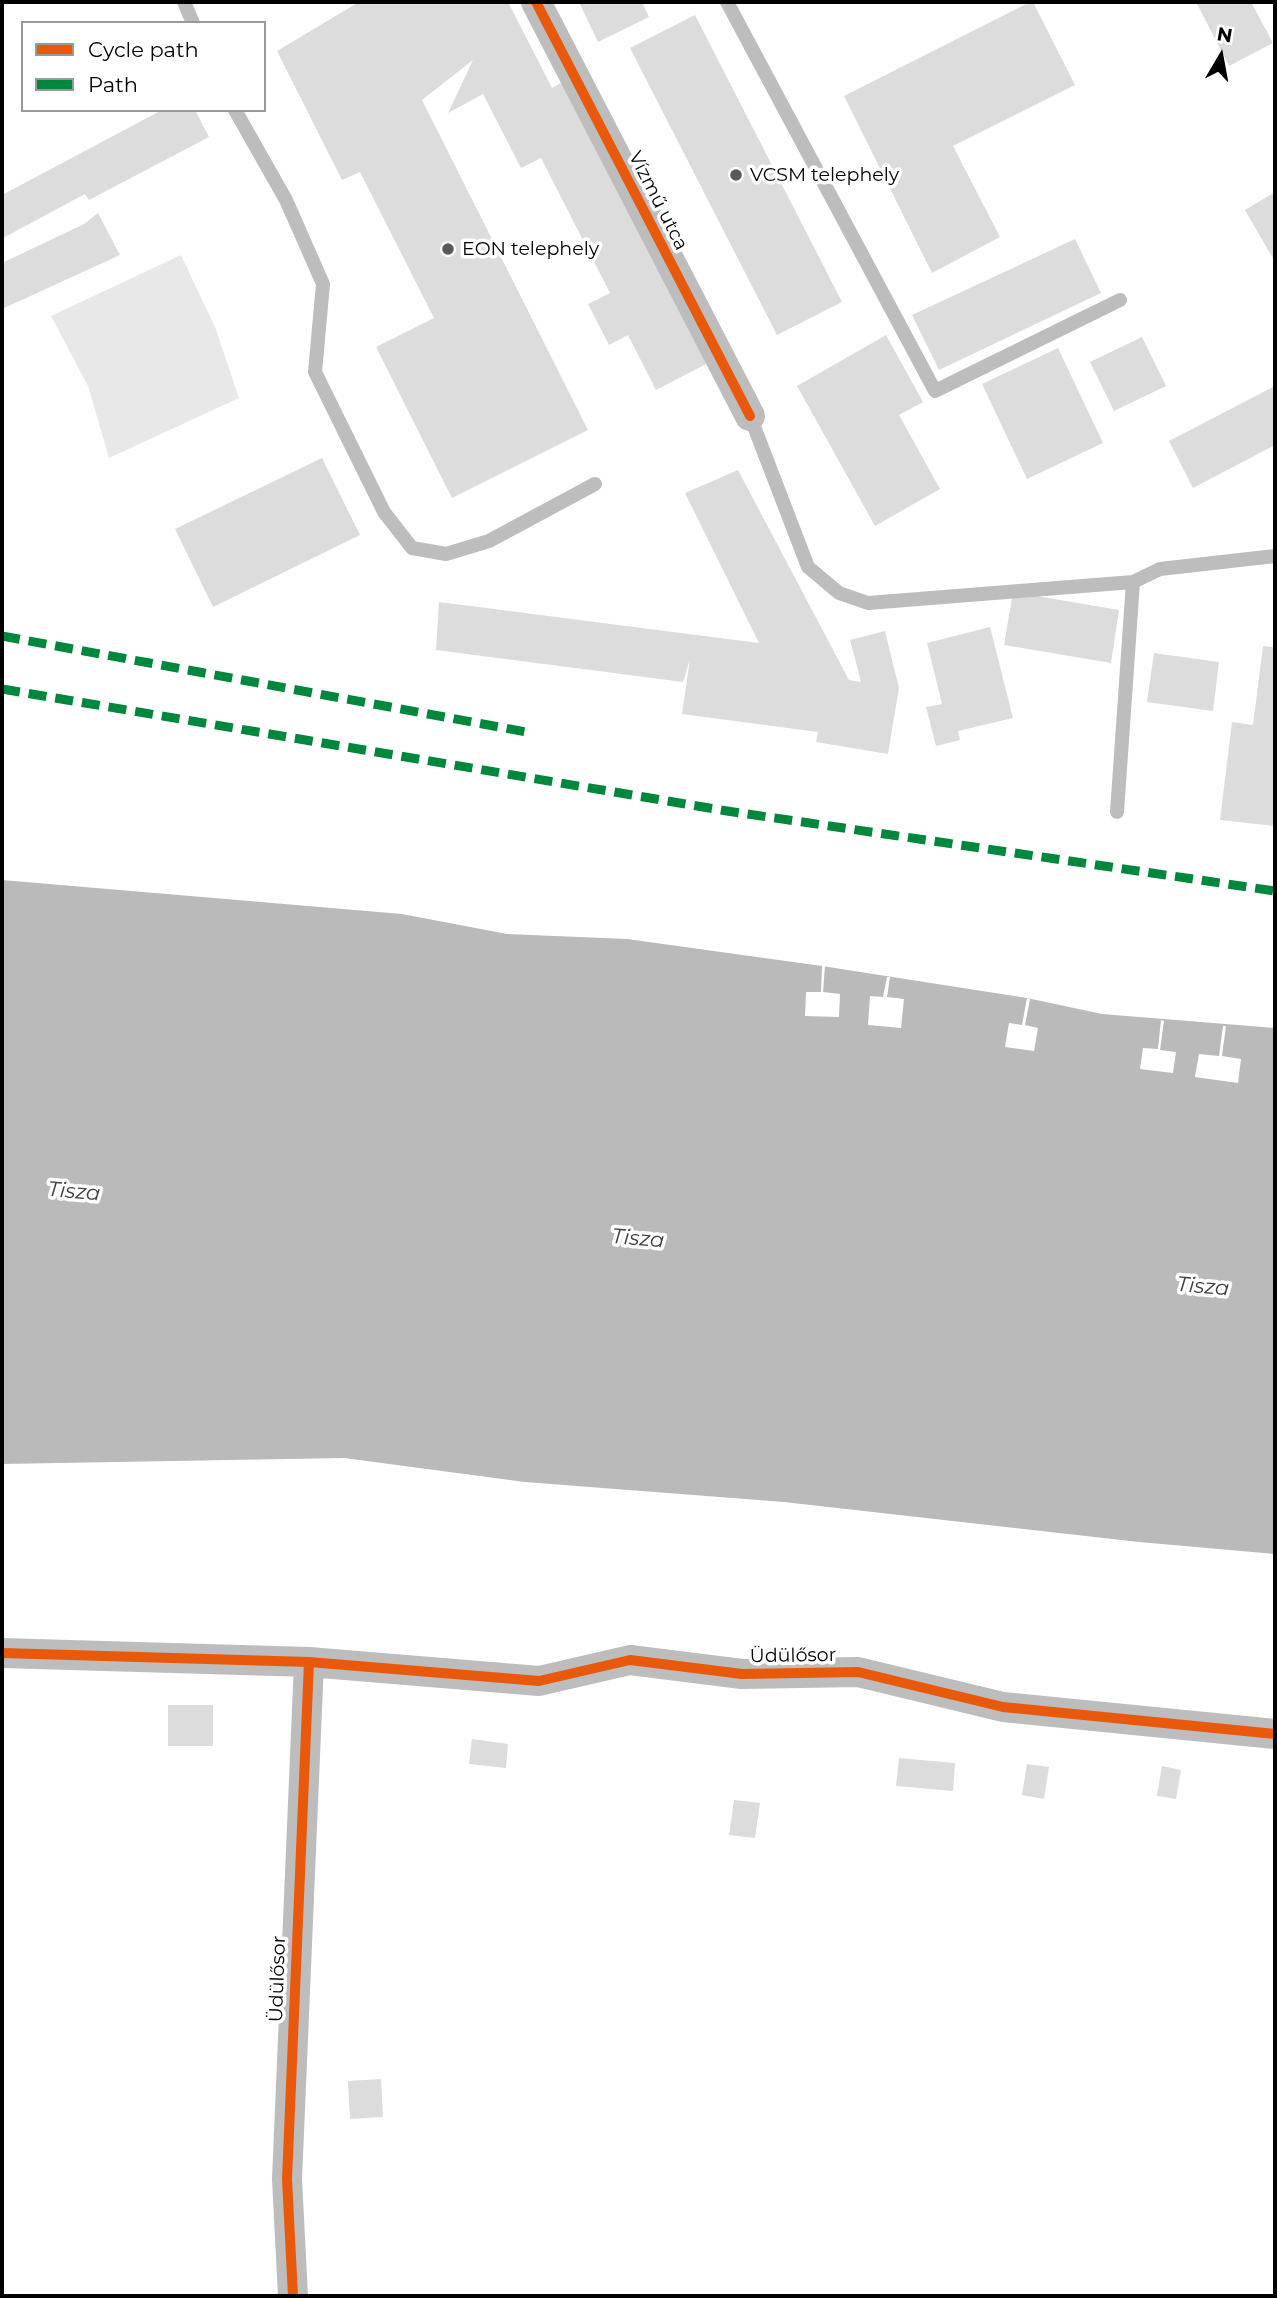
<!DOCTYPE html>
<html>
<head>
<meta charset="utf-8">
<style>
  body { margin:0 }
  #map { position:relative; width:1277px; height:2298px; overflow:hidden; background:#fff; font-family:Montserrat,sans-serif }
  canvas { display:block }
  .frame { position:absolute; inset:0; border:4px solid #000; pointer-events:none }
  .legend { position:absolute; left:21px; top:21px; width:245px; height:91px; box-sizing:border-box; background:#fff; border:2px solid #999; margin:0; padding:9px 12px; list-style:none; font-size:21px; color:#000 }
  .legend li { display:flex; align-items:center; gap:14px; height:35px }
  .legend b { width:35px; border:2px solid #999 }
  .north { position:absolute; left:1186px; top:21px; width:70px; height:70px; -webkit-text-stroke:5px #fff; paint-order:stroke; rotate:10deg; font-size:19px; font-weight:700; line-height:28px; text-align:center; color:#000 }
  .north::after { content:''; display:block; margin:auto; width:24px; height:32px; background:#000; clip-path:polygon(50% 0,100% 100%,50% 72%,0 100%) }
</style>
</head>
<body>
<div id="map">
<canvas width="1277" height="2298"></canvas>
<div class="frame"></div>
<ul class="legend">
<li><b style="height:9px;background:#e8590c"></b>Cycle path</li>
<li><b style="height:9px;background:#00873e"></b>Path</li>
</ul>
<div class="north">N</div>
</div>
<script>
const c = document.querySelector('canvas').getContext('2d');
c.lineJoin = 'round';
function paint(path, color) {
  c.fillStyle = color;
  c.fill(path, 'evenodd');
}
function trace(path, color, width, dash) {
  c.strokeStyle = color;
  c.lineWidth = width;
  c.lineCap = dash ? 'butt' : 'round';
  c.setLineDash(dash || []);
  c.stroke(path);
}
function write(font, color, halo, rows, align = 'center') {
  c.font = font + ' Montserrat,sans-serif';
  c.lineWidth = 7;
  c.setLineDash([]);
  c.textBaseline = 'middle';
  c.strokeStyle = halo;
  c.fillStyle = color;
  for (const [text, x, y, turn = 0] of rows) {
    c.save();
    c.translate(x, y);
    c.rotate((+turn || 0) * Math.PI / 180);
    c.textAlign = isNaN(turn) ? turn : align;
    if (halo) c.strokeText(text, 0, 0);
    c.fillText(text, 0, 0);
    c.restore();
  }
}
const green = new Path2D(`
  M181 255 215 327 239 398 109 458 88 386 51 316Z`);
const water = new Path2D(`
  M2 880 402 914 507 934 627 939 822 966 1027 998 1102 1014 1275 1028V1554L1139 1542 784 1502 525 1482 344 1458 2 1464Z`);
const pier = new Path2D(`
  M822 966H825L823 992 840 994 839 1017 805 1016 806 992H821Z
  M887 977H890L887 997 904 999 901 1028 868 1025 870 996 883 997Z
  M1027 998 1030 999 1025 1025 1038 1028 1034 1051 1005 1047 1009 1023 1022 1025Z
  M1161 1020 1164 1021 1160 1050 1176 1052 1173 1073 1140 1069 1143 1048 1158 1049Z
  M1223 1026H1226L1222 1056 1241 1059 1238 1083 1195 1077 1199 1054 1219 1056Z`);
const building = new Path2D(`
  M359 2H508L552 88 566 80 710 362 656 390 628 335 609 345 588 304 610 293 541 158 521 168 483 94 448 113 473 60 422 100 588 430 452 498 376 347 434 318 360 172 342 180 277 51Z
  M579 2H642L649 17 598 42Z
  M1030 2H1033L1075 85 953 146 1000 237 932 273 844 96Z
  M1196 2H1251L1273 43 1229 66Z
  M695 15 842 302 777 335 630 48Z
  M162 110H195L209 137 89 200 85 194 3 238 2 195Z
  M1275 192V262L1245 210Z
  M98 213 120 255 2 309V263L84 224Z
  M1075 239 1101 293 939 370 912 315Z
  M886 335 923 402 899 415 940 489 875 526 797 386Z
  M1142 337 1166 386 1114 411 1090 362Z
  M1058 348 1103 443 1027 479 982 384Z
  M1275 386V445L1193 488 1169 441Z
  M322 458 360 535 213 607 175 529Z
  M738 470 849 680 861 682 850 640 885 631 899 688 888 754 816 742 818 732 682 714 690 659 683 682 436 650 439 602 759 643 685 493Z
  M1013 592 1119 610 1111 663 1004 645Z
  M990 627 1013 718 958 731 960 740 936 746 926 707 942 704 927 643Z
  M1263 646 1275 647V826L1220 820 1232 722 1253 725Z
  M1154 653 1219 662 1213 711 1147 702Z
  M168 1705H213V1746H168Z
  M472 1739 508 1744 506 1768 469 1764Z
  M899 1758 955 1763 953 1791 896 1786Z
  M1027 1764 1049 1767 1044 1799 1022 1795Z
  M1162 1766 1181 1770 1176 1799 1157 1796Z
  M734 1800 760 1803 755 1838 729 1835Z
  M381 2079 383 2117 350 2119 348 2081Z`);
const lane = new Path2D(`
  M184 2 193 23
  M727 2 935 391 1120 300
  M235 110 286 200 323 284 315 372 384 512 412 548 446 554 489 541 595 484
  M750 416 808 567 839 593 868 603 1133 582 1160 569 1275 556
  M1117 812 1133 582`);
const street = new Path2D(`
  M536 2 750 416
  M2 1653 309 1662 539 1681 630 1660 742 1674 858 1672 1003 1707 1275 1734
  M293 2296 287 2179 309 1662`);
const quiet = new Path2D(`
  M2 636 532 733
  M2 689 727 811 1275 891`);
const cycleway = new Path2D(`
  M536 2 750 416
  M2 1653 309 1662 539 1681 630 1660 742 1674 858 1672 1003 1707 1275 1734
  M293 2296 287 2179 309 1662`);
const markers = [
  [736,175,7,"#595959"],
  [448,249,7,"#595959"]
];
const poiNames = [
  ["VCSM telephely",750,175],
  ["EON telephely",462,249]
];
const streetNames = [
  ["Vízmű utca",658,201,63],
  ["Üdülősor",793,1656,-1],
  ["Üdülősor",278,1979,-88]
];
const waterNames = [
  ["Tisza",74,1192,5],
  ["Tisza",638,1239,5],
  ["Tisza",1203,1287,5]
];
paint(green, '#e8e8e8');
paint(water, '#bababa');
paint(pier, '#fff');
paint(building, '#dcdcdc');
trace(lane, '#bdbdbd', 14);
trace(street, '#bdbdbd', 30);
trace(quiet, '#00873e', 9, [18, 9]);
trace(cycleway, '#e8590c', 10);
for (const [x, y, r, color] of markers) {
  const dot = new Path2D();
  dot.arc(x, y, r, 0, 2 * Math.PI);
  c.fillStyle = color;
  c.fill(dot);
  trace(dot, '#fff', 2.5);
}
write('19px', '#000', '#fff', poiNames, 'left');
write('19px', '#000', '#fff', streetNames);
write('italic 21px', '#3e3e3e', '#fff', waterNames);
</script>
</body>
</html>
